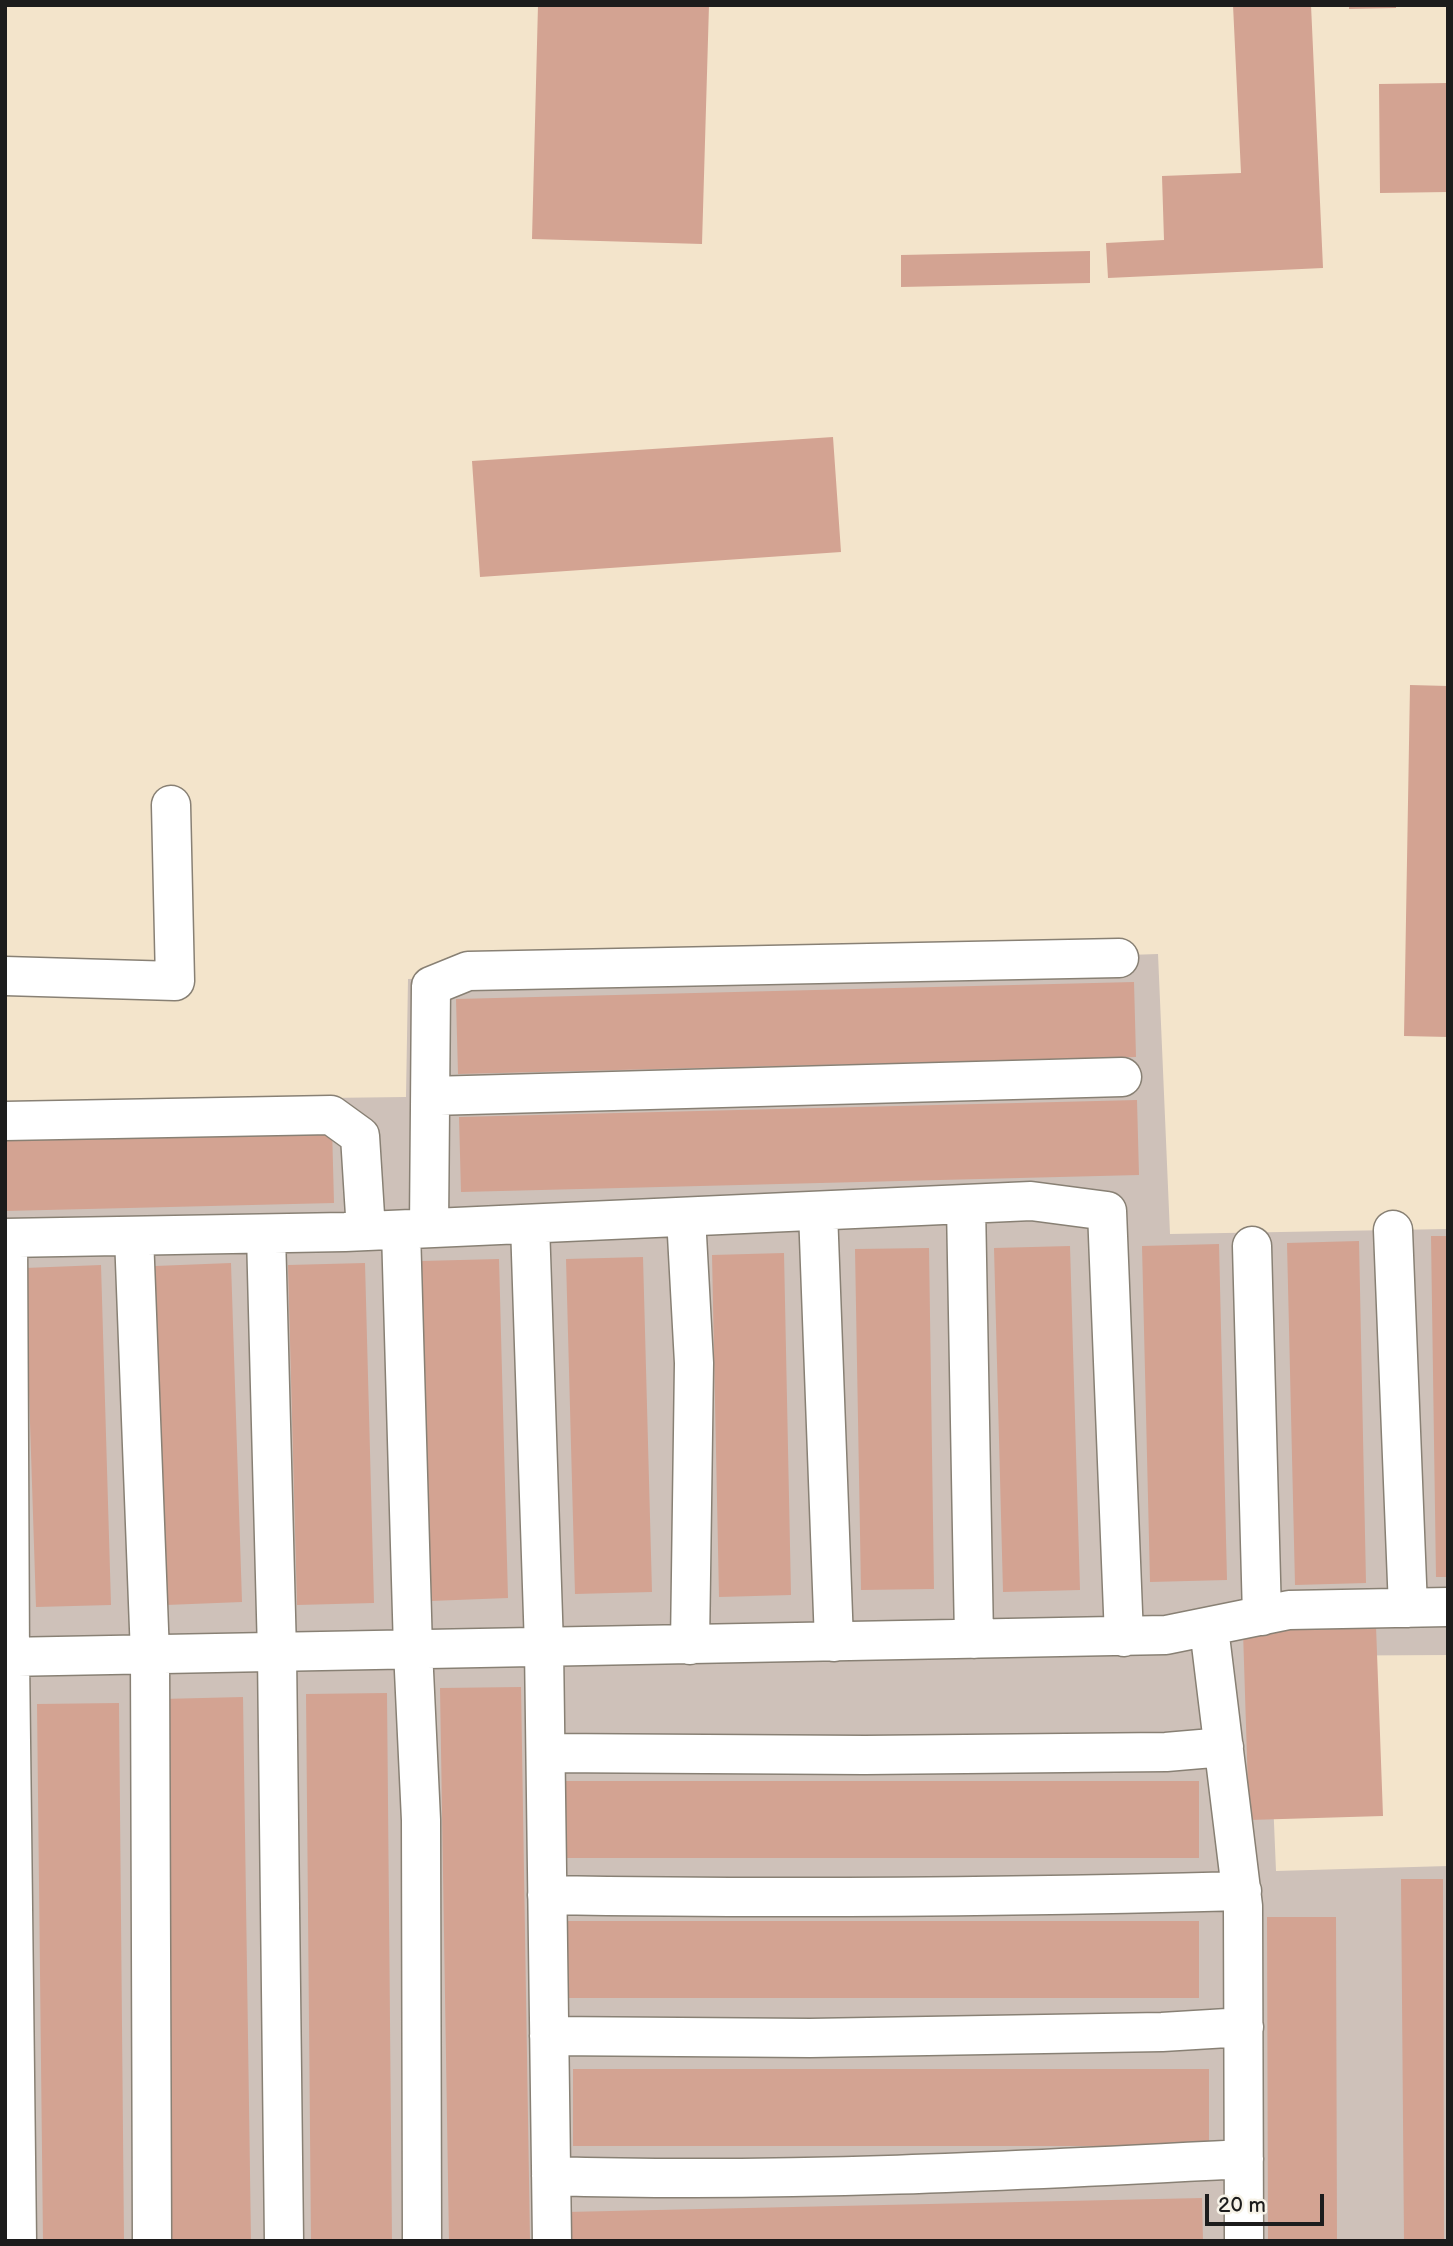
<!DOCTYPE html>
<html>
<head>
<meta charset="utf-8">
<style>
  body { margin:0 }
  #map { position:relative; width:1453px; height:2246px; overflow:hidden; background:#f3e4cb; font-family:"Balsamiq Sans",sans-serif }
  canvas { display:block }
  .frame { position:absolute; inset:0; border:7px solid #1c1c1c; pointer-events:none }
  .scale { position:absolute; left:1205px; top:2194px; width:119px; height:32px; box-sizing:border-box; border:4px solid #1c1c1c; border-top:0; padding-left:9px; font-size:21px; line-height:24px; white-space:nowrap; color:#1c1c1c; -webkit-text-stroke:5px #f7f3e8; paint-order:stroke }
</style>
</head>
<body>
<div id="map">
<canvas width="1453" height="2246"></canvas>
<div class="frame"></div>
<div class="scale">20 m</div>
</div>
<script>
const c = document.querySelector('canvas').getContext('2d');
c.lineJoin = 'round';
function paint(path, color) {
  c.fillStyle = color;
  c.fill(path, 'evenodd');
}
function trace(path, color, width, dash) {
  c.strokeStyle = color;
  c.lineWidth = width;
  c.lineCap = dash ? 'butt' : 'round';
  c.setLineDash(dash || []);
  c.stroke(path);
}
const industrial = new Path2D(`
  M1158 954 1170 1234 1448 1229V1655L1267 1656 1276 1871 1448 1866V2241H5V1102L406 1097 408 979Z`);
const building = new Path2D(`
  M538 5H709L702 244 532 239Z
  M1233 5H1311L1323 268 1108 278 1106 243 1164 240 1162 176 1241 173Z
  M1349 5H1396V8L1349 9Z
  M1448 83V192L1380 193 1379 84Z
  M1090 251V283L901 287V255Z
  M833 437 841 552 480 577 472 461Z
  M1410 685 1448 686V1037L1404 1036Z
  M1134 982 1136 1057 458 1074 456 999Z
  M1137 1100 1139 1175 461 1192 459 1117Z
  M332 1127 334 1203 5 1211V1134Z
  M1431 1236H1448V1577H1436Z
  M1359 1241 1366 1583 1295 1585 1287 1243Z
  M1219 1244 1227 1580 1150 1582 1142 1246Z
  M1070 1246 1080 1590 1003 1592 994 1248Z
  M929 1248 934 1589 861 1590 855 1249Z
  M784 1253 791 1595 719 1597 712 1255Z
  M643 1257 652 1592 575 1594 566 1259Z
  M499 1259 508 1598 430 1601 421 1261Z
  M231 1263 242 1602 166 1605 155 1266Z
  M365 1263 374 1603 297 1605 288 1265Z
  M101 1265 111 1605 36 1607 25 1268Z
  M1376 1626 1383 1816 1249 1820 1243 1631Z
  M521 1687 530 2241H449L440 1688Z
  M387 1693 392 2241H311L306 1694Z
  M243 1697 251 2241H170L162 1699Z
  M119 1703 124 2241H43L37 1704Z
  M563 1781H1199V1858H563Z
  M1401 1879H1443L1444 2241H1404Z
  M1267 1917H1336L1337 2241H1268Z
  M563 1921H1199V1998H563Z
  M573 2069H1209V2146H573Z
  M1202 2198 1203 2241H567L566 2212Z`);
const minor = new Path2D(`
  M5 976 175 981 171 805
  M431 1096 1122 1077
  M5 1121 331 1115 360 1136 366 1231
  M966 1205 974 1639
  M818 1211 834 1642
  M686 1217 694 1363 690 1645
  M530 1224 544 1647 552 2241
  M429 1228 431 986 468 971 1119 958
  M401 1230 413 1650 421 1820 422 2241
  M1393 1230 1408 1608
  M266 1234 277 1653 284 2241
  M134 1236 150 1655 152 2241
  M5 1238 345 1232 1031 1201 1107 1211 1124 1637
  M8 1238 10 1657 17 2241
  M1252 1246 1262 1616
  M1209 1628 1243 1906 1244 2241
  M5 1657 1166 1635 1289 1610 1448 1607
  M546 1753 865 1755 1166 1752 1224 1747
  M547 1895C779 1899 1010 1897 1242 1891
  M549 2036 810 2038 1162 2032 1244 2027
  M551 2176C782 2183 1014 2171 1244 2159`);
paint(industrial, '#cec1b9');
paint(building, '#d3a392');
trace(minor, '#888074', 41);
trace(minor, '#fff', 38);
</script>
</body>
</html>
